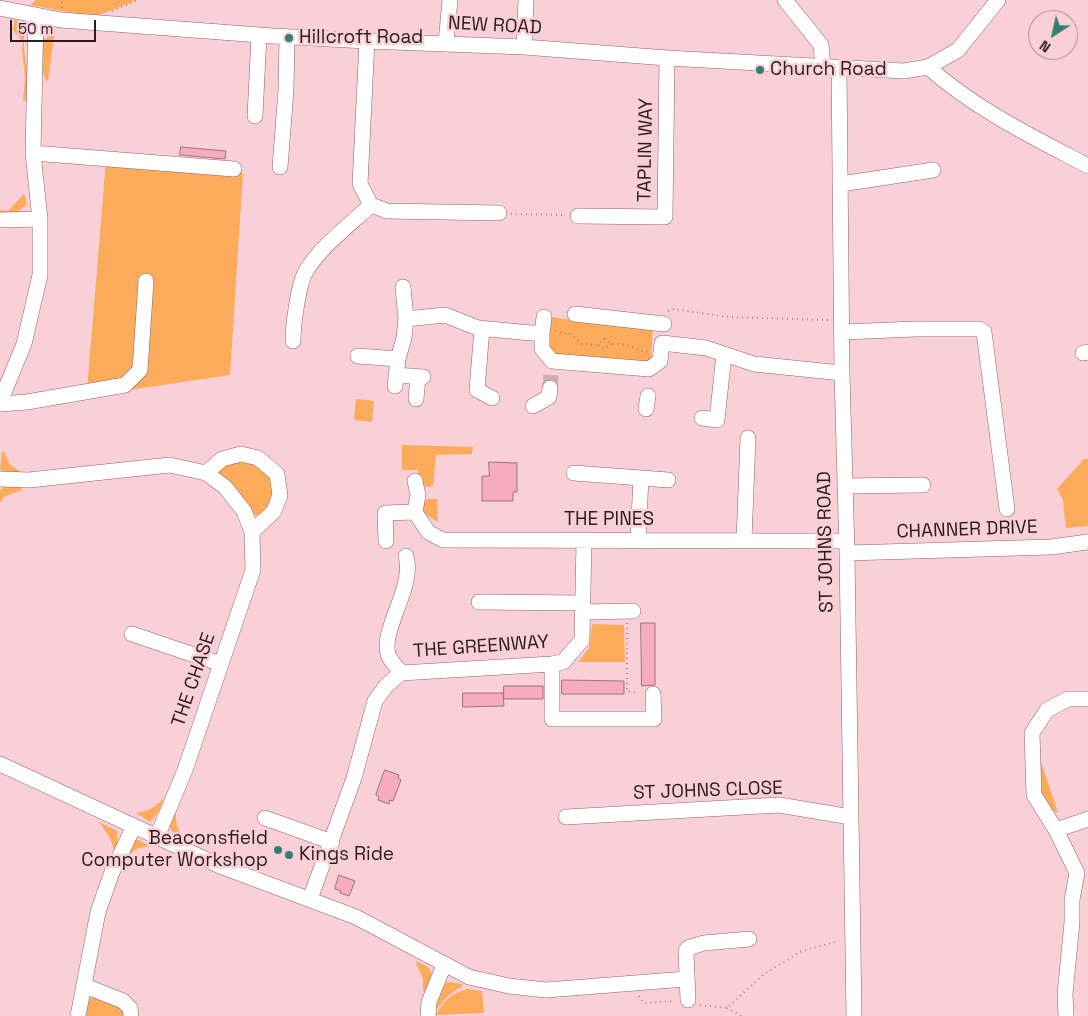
<!DOCTYPE html>
<html>
<head>
<meta charset="utf-8">
<style>
  body { margin:0 }
  #map { position:relative; width:1088px; height:1016px; overflow:hidden; background:#f9d0d8; font-family:"Space Grotesk",sans-serif }
  canvas { display:block }
  .north { position:absolute; left:1028px; top:10px; width:50px; height:50px; box-sizing:border-box; background:#f9d0d8; border:1px solid #a7888e; border-radius:50%; rotate:215deg; font-size:14px; font-weight:700; line-height:20px; text-align:center; color:#2d1b1f }
  .north::after { content:''; display:block; margin:auto; width:18px; height:22px; background:#377d74; clip-path:polygon(50% 0,100% 100%,50% 72%,0 100%) }
  .scale { position:absolute; left:10px; top:20px; width:86px; height:22px; box-sizing:border-box; border:2px solid #2d1b1f; border-top:0; padding-left:6px; font-size:15px; line-height:18px; white-space:nowrap; color:#2d1b1f; -webkit-text-stroke:4px #f9d0d8; paint-order:stroke }
</style>
</head>
<body>
<div id="map">
<canvas width="1088" height="1016"></canvas>
<div class="north">N</div>
<div class="scale">50 m</div>
</div>
<script>
const c = document.querySelector('canvas').getContext('2d');
c.lineJoin = 'round';
function paint(path, color) {
  c.fillStyle = color;
  c.fill(path, 'evenodd');
}
function trace(path, color, width, dash) {
  c.strokeStyle = color;
  c.lineWidth = width;
  c.lineCap = dash ? 'butt' : 'round';
  c.setLineDash(dash || []);
  c.stroke(path);
}
function write(font, color, halo, rows, align = 'center') {
  c.font = font + ' "Space Grotesk",sans-serif';
  c.lineWidth = 5;
  c.setLineDash([]);
  c.textBaseline = 'middle';
  c.strokeStyle = halo;
  c.fillStyle = color;
  for (const [text, x, y, turn = 0] of rows) {
    c.save();
    c.translate(x, y);
    c.rotate((+turn || 0) * Math.PI / 180);
    c.textAlign = isNaN(turn) ? turn : align;
    if (halo) c.strokeText(text, 0, 0);
    c.fillText(text, 0, 0);
    c.restore();
  }
}
const green = new Path2D(`
  M36 0H137L94 17 30 5Z
  M15 18 24 29V49L28 77 27 100 23 101 25 78 22 50 23 41 13 30Z
  M52 28 55 29 48 81 46 80 41 67 42 40 47 38Z
  M106 161 243 173 230 375 8 408 87 390Z
  M24 194 27 204C18 213 12 215 0 215V210L8 211Z
  M552 317 563 319 653 325 651 358 648 363 555 354 548 350 547 319Z
  M356 399 374 401 372 422 354 420Z
  M402 445 473 447 472 454 436 455 433 486 427 487C420 483 418 479 418 470H402Z
  M4 451 9 464 24 474 4 472 0 469 2 452Z
  M1084 459H1088V526L1066 528 1063 500 1057 489Z
  M251 460C263 469 279 481 273 499 271 505 265 511 262 516L252 514 218 473 219 466 223 462Z
  M15 485 21 486 22 490 4 497 0 503V490L4 487Z
  M428 499H437L438 522 420 511 424 501Z
  M592 624 624 625 625 662H578L589 648Z
  M1037 749 1058 813 1047 808 1037 791Z
  M164 798 159 811 150 822 136 813C148 811 156 807 164 798Z
  M175 805 177 827 185 839 173 833 168 824Z
  M99 822 117 831 118 847 114 850 110 838Z
  M136 839 151 846 138 848 125 858Z
  M417 961 429 968 432 975 426 992 423 991V979L416 963Z
  M447 982 462 984V987C449 993 442 1001 434 1014 436 1001 439 992 447 982Z
  M467 989 482 991 484 1013 436 1015C443 1001 451 994 467 989Z
  M97 995 122 1005 128 1016H84L87 1000Z`);
const building = new Path2D(`
  M181 147 226 151 225 159 180 155Z
  M489 462 517 463V492H513V501H482V476H489Z
  M641 623H655V685L642 686Z
  M562 680 624 681V694H562Z
  M504 686H543V699H504Z
  M463 693H503L504 706 463 707Z
  M385 770 399 775 398 778 401 780 393 801 390 800 389 804 378 800 379 797 376 795Z
  M339 875 355 881 349 896 340 893 341 891 335 889Z`);
const minorTunnel = new Path2D(`
  M550 388 551 375`);
const path = new Path2D(`
  M62 8V0
  M112 11 138 0
  M511 214 564 215
  M668 311 673 309 729 317 828 320
  M555 331 570 334 582 344 598 345
  M612 344 604 349 598 345 604 339C613 346 616 343 626 345 635 347 639 351 649 352
  M627 623V691L639 693
  M639 996 644 1003 674 1001
  M700 1005 727 1008 764 974 802 951 839 941
  M727 1008 742 1016`);
const minor = new Path2D(`
  M785 0 821 45 823 66
  M0 8 61 20 273 36 367 41 524 47 667 58 904 71 928 67 958 50 998 0
  M367 41 360 184 371 205 387 211 499 213
  M446 43 450 0
  M524 47 526 0
  M839 67 842 373 847 553 854 1016
  M928 67C975 109 1033 137 1088 166
  M255 116 259 35
  M33 153 234 169
  M280 167 286 90 287 37
  M841 184 933 170
  M578 216 665 217 667 58
  M0 220 40 219
  M403 287 406 319
  M575 314 664 324
  M482 328 477 390 492 398
  M843 332 915 329H979L984 332 1007 509
  M542 334 544 317
  M293 341C293 325 298 289 304 275 316 250 351 224 371 205
  M1083 353 1088 352
  M358 356 398 359
  M396 375 423 377
  M395 386 398 359 404 338 406 319 445 315 478 328 542 334V349L552 361 649 369 660 361 662 343 706 348 754 364 842 373
  M416 399 418 377
  M0 402 24 344 40 275V219L33 153 36 16
  M0 404 27 402 125 385 140 370 146 281
  M533 406 549 397 550 388
  M646 409 648 396
  M702 418 717 420 724 354
  M206 473 222 459 241 454 258 458 277 474 280 495 274 511 252 532
  M574 473 668 480
  M0 479 29 480 170 465 206 473 225 487 244 511 252 532 253 570 185 770 157 837
  M415 481 418 495 415 512 428 532 443 540 846 541
  M845 486 923 485
  M638 540 641 478
  M744 540 748 438
  M386 541 385 513 415 512
  M847 553 1051 547 1088 542
  M479 602 583 603
  M583 612 633 611
  M132 634 221 664
  M552 664V719H654L653 694
  M401 673C397 667 390 661 388 654 381 628 415 587 406 556
  M0 764 220 866 356 917 469 977 509 986 546 990 686 979
  M566 817 779 805 851 817
  M265 818 332 842
  M1056 830 1088 819
  M310 899 354 778 375 701 386 686 401 673 552 664 563 662 582 640 584 541
  M85 986 123 1001 130 1008 131 1016
  M688 1000 686 951 688 948 704 943 749 939
  M78 1016 98 912 112 872 134 826
  M428 1016 429 1002 444 965
  M1066 1016 1065 994 1072 922V900L1077 873 1056 830 1034 795 1032 733 1047 710 1068 699H1088`);
const markers = [
  [289,38,5,"#377d74"],
  [760,70,5,"#377d74"],
  [278,850,5,"#377d74"],
  [289,855,5,"#377d74"]
];
const streetNames = [
  ["NEW ROAD",495,26,3],
  ["TAPLIN WAY",646,150,-89],
  ["THE PINES",609,520],
  ["CHANNER DRIVE",967,530,-2],
  ["ST JOHNS ROAD",826,542,-91],
  ["THE GREENWAY",481,647,-4],
  ["THE CHASE",194,680,-71],
  ["ST JOHNS CLOSE",708,791,-2]
];
const poiNames = [
  ["Hillcroft Road",299,38],
  ["Church Road",770,70],
  ["Beaconsfield",268,839,"right"],
  ["Computer Workshop",268,861,"right"],
  ["Kings Ride",299,855]
];
paint(green, '#fbab59');
paint(building, '#f7acbd');
trace(building, '#9f727c', 1);
trace(minorTunnel, '#d0acb3', 15, [15, 8]);
trace(minor, '#8d616b', 16);
trace(path, '#a9898f', 2, [1, 4]);
trace(minor, '#fff', 15);
for (const [x, y, r, color] of markers) {
  const dot = new Path2D();
  dot.arc(x, y, r, 0, 2 * Math.PI);
  c.fillStyle = color;
  c.fill(dot);
  trace(dot, '#f9d0d8', 2);
}
write('19px', '#2d1b1f', '#f9d0d8', streetNames);
write('19px', '#2d1b1f', '#f9d0d8', poiNames, 'left');
</script>
</body>
</html>
